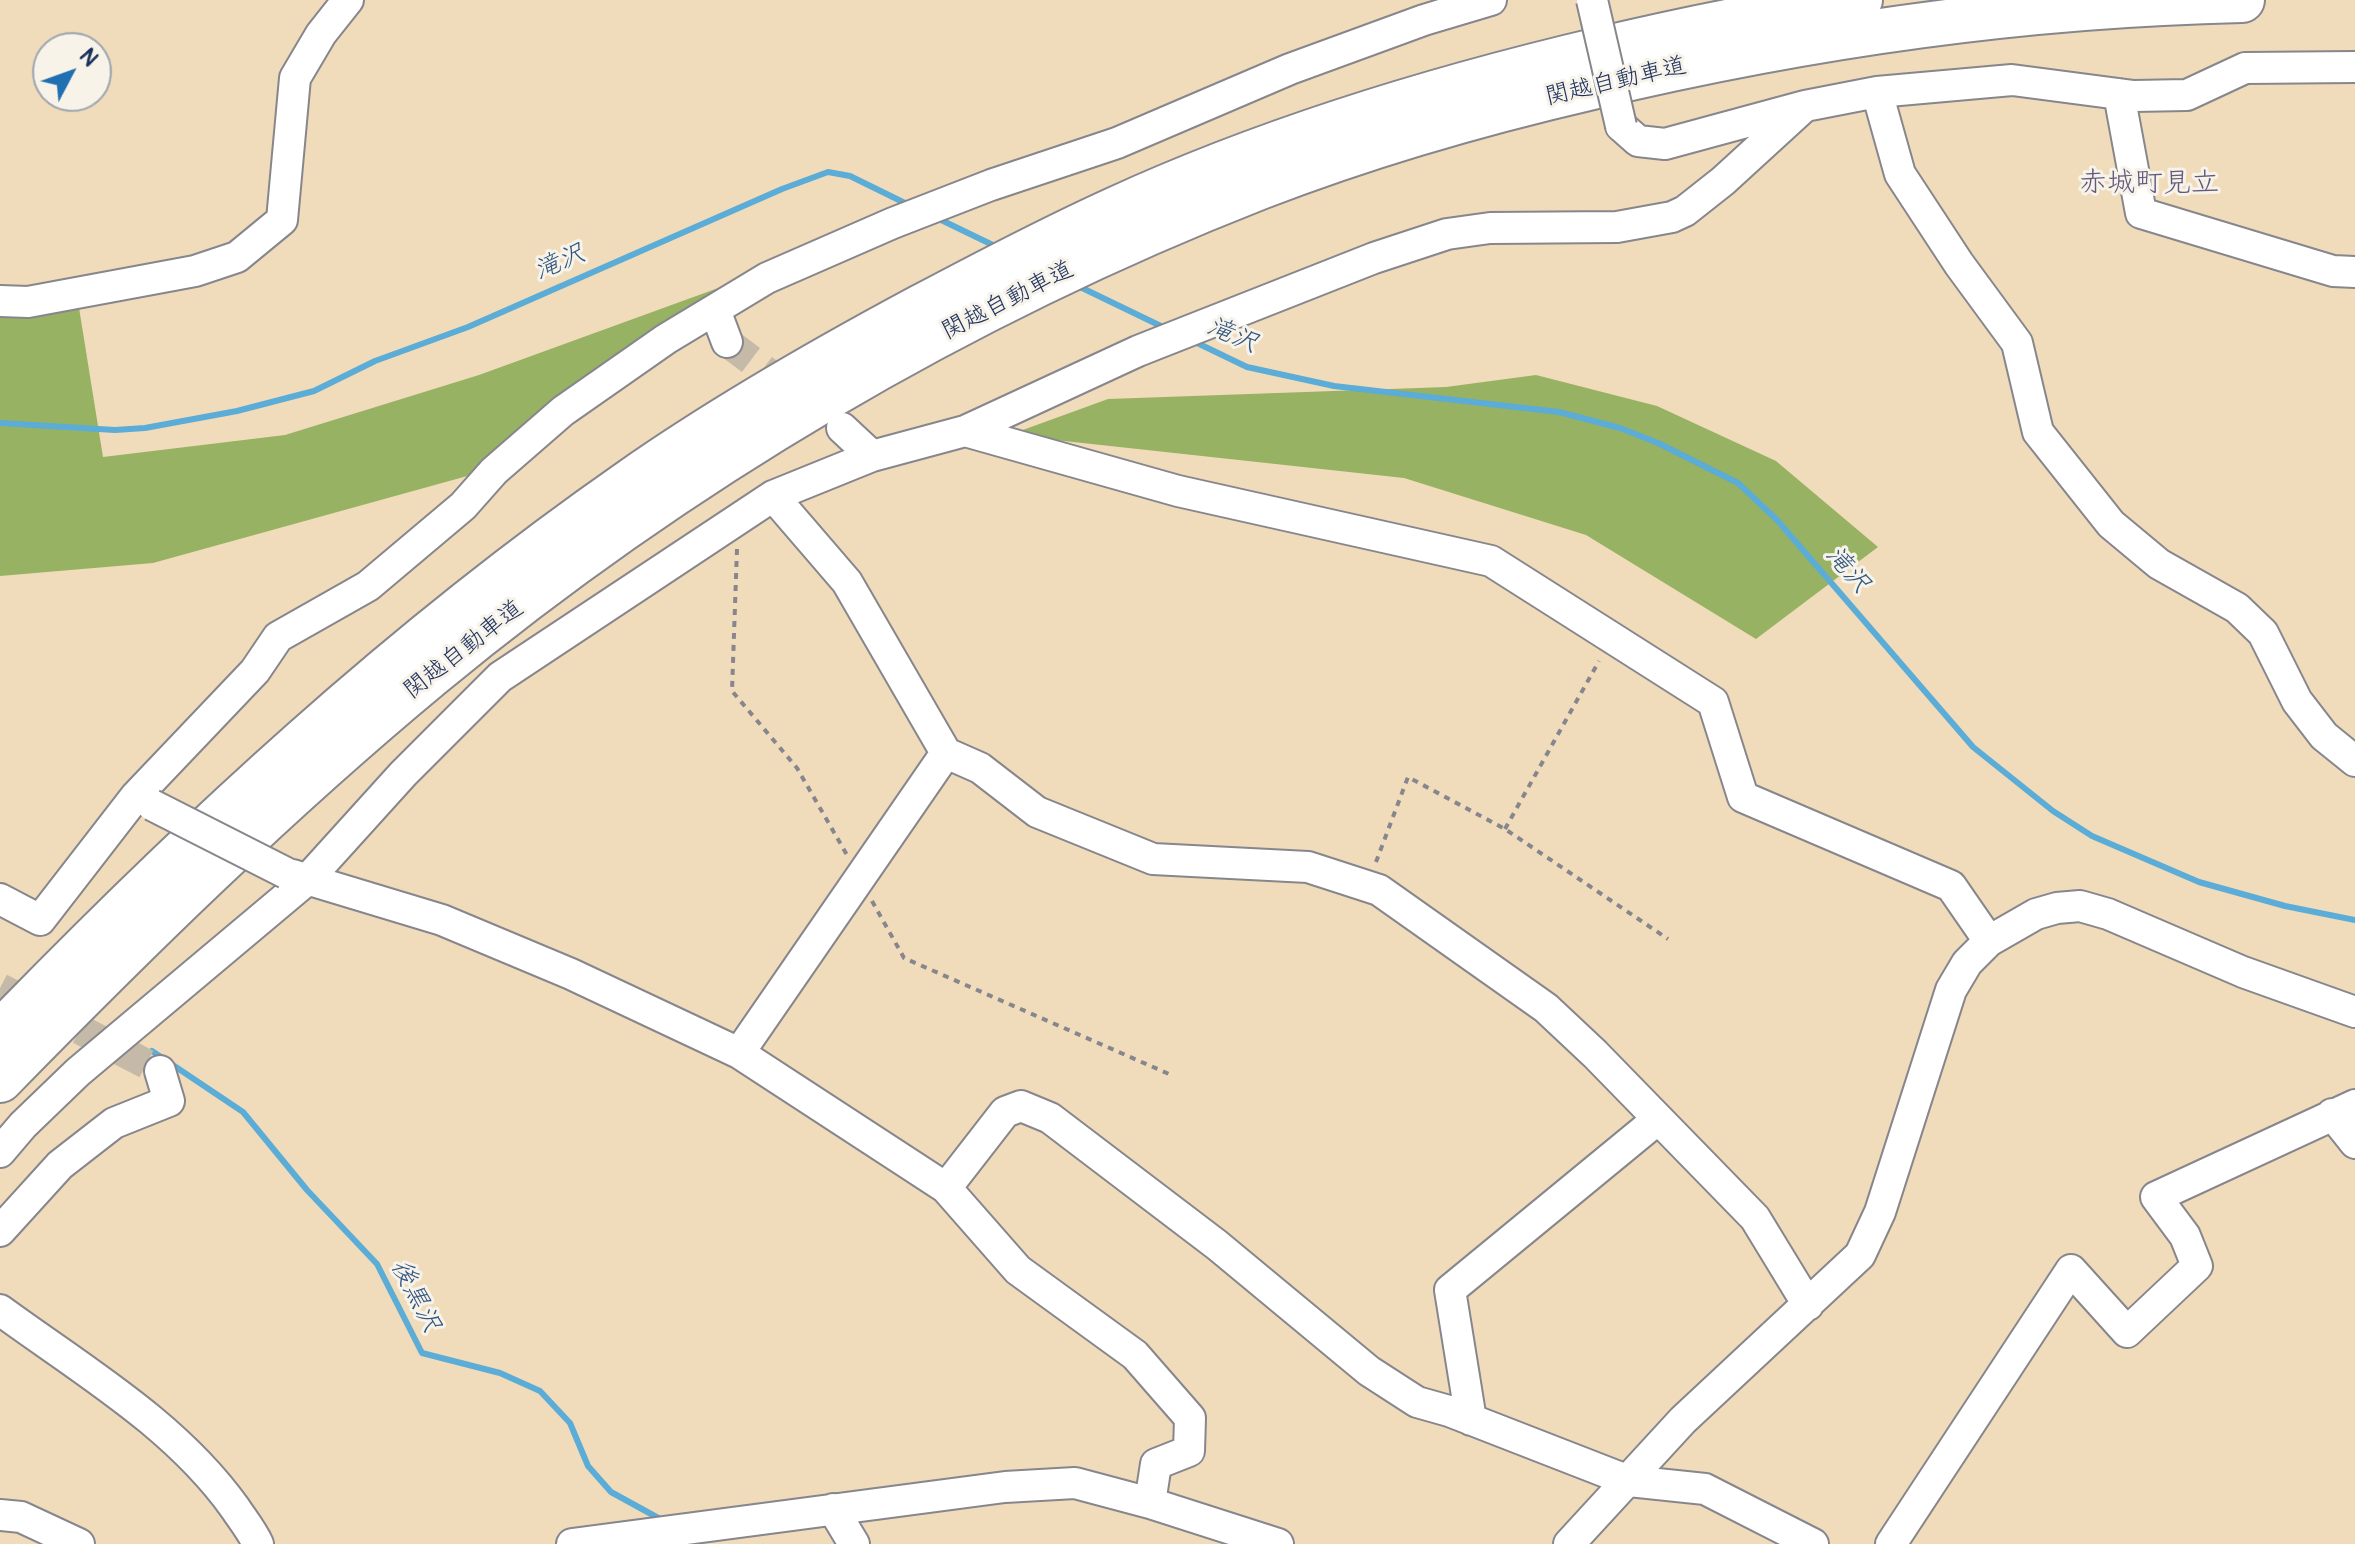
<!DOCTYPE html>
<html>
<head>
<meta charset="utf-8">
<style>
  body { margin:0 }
  #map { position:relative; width:2355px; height:1544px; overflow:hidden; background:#f0dcbb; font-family:Pangolin,sans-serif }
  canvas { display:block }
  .north { position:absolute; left:32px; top:32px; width:80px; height:80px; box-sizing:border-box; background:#f7f3e8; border:2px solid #9fa5b1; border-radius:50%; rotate:49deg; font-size:22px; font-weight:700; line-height:32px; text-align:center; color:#1b2f5e }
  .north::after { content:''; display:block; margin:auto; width:28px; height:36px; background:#1f6fb2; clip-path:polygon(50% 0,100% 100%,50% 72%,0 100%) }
</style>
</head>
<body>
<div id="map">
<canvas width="2355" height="1544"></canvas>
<div class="north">N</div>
</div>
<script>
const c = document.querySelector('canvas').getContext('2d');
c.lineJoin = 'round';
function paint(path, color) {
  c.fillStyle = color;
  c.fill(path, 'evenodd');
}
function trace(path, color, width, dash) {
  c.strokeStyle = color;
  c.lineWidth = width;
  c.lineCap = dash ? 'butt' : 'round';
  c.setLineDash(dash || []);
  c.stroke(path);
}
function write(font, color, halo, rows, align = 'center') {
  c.font = font + ' Pangolin,"Klee One",sans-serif';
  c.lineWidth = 6;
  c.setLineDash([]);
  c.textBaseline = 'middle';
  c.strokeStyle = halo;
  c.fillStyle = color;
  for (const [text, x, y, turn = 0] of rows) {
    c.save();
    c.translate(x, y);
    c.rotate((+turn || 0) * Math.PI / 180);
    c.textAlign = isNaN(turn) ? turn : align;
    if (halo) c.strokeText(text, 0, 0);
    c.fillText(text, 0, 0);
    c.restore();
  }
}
const forest = new Path2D(`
  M754 275 489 470 153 563 0 576V315L76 289 103 457 285 435 479 375Z
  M1536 375 1657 406 1776 461 1878 547 1756 639 1586 535 1404 478 1009 435 1108 399 1446 387Z`);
const stream = new Path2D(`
  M937 218 999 248
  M1078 286 1165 328
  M1193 341 1247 367 1334 386 1559 412 1620 428 1658 443 1738 483 1777 520 1973 747 2053 811 2092 836 2199 882 2285 906 2355 920
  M0 423 115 430 145 428 237 411 314 391 375 361 468 327 782 189 828 172 850 176 909 205
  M152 1051 243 1112 307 1190 377 1264 422 1353 500 1373 540 1391 570 1423 588 1466 611 1492 662 1520`);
const minorTunnel = new Path2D(`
  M727 342 796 394
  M0 988 160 1071`);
const path = new Path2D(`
  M737 549 732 691 797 768 847 855
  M1505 829 1599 661
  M1376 862 1408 777 1505 829 1668 939
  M872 901 904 958 1169 1074`);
const minor = new Path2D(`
  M1877 92 1900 174 1959 264 2017 343 2038 432 2111 524 2159 564 2237 608 2263 633 2297 701 2324 736 2355 761
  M2119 94 2141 213 2333 271 2355 272
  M1621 126 1638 141 1665 144 1805 106 1877 92 2012 80 2134 96 2187 95 2245 68 2355 67
  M0 301 28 302 195 271 237 257 282 220 295 78 321 34 348 0
  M715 310 727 342
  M842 428 872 456
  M965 431 1178 491 1491 561 1713 702 1743 797 1951 886 1989 941
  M773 496 847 582 946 753 980 768 1037 812 1153 859 1308 867 1379 890 1546 1008 1595 1054 1755 1218 1808 1305
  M293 875 442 920 571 974 739 1053 946 1188 1018 1270 1135 1355 1190 1418 1189 1451 1156 1464 1150 1503
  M0 899 40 920 136 796 255 671 278 637 368 586 463 506 494 471 563 411 666 339 767 278 893 223 991 185 1117 143 1290 69 1424 20 1491 0
  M739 1053 946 753
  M2332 1114 2355 1143
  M0 1152 23 1125 78 1072 308 879 403 774 500 677 773 496 872 456 965 431 1138 351 1374 258 1447 234 1490 228 1617 227 1672 217 1685 211 1723 181 1805 106
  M946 1188 1005 1112 1021 1106 1050 1118 1217 1245 1369 1371 1417 1402 1449 1411 1629 1481 1705 1489 1813 1544
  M0 1231 60 1165 114 1123 169 1101 160 1071
  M0 1310C82 1370 175 1424 235 1508 243 1520 252 1531 258 1544
  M1471 1420 1450 1290 1658 1119
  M833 1509 854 1544
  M0 1515 21 1517 79 1544
  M572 1544 1005 1487 1075 1483 1150 1503 1278 1544
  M1569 1544 1683 1420 1860 1255 1880 1212 1951 990 1967 963 1989 941 2036 914 2057 908 2080 906 2108 914 2243 972 2355 1012
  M1891 1544 2071 1270 2127 1332 2197 1266 2185 1236 2156 1197 2355 1105`);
const highway = new Path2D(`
  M0 1033C195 832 401 641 631 481 724 416 822 360 921 307 985 273 1050 239 1116 209 1271 138 1437 88 1603 49 1688 29 1773 11 1860 0
  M0 1080C138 939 279 801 431 675 679 470 961 304 1260 187 1368 145 1480 113 1592 87 1805 36 2023 5 2242 0`);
const minorBridge = new Path2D(`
  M1592 0 1621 126
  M152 805 286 873`);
const streetNames = [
  ["関越自動車道",1616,82,-13],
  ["関越自動車道",1008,301,-27],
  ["関越自動車道",464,650,-38]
];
const waterNames = [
  ["滝沢",560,263,-23],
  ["滝沢",1232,336,23],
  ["滝沢",1847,570,49],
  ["後黒沢",415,1296,63]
];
const quarterNames = [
  ["赤城町見立",2149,184]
];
paint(forest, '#98b263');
trace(stream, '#5bacd6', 6);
trace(minorTunnel, '#c5b9a8', 30, [30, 15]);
trace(minor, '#86868c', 34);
trace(highway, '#86868c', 48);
trace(path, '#86868c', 4, [6, 6]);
trace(minor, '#fff', 30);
trace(highway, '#fff', 44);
trace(minorBridge, '#86868c', 34, []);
trace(minorBridge, '#fff', 30);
write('24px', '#1b2f5e', '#f7f3e8', streetNames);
write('italic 26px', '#2e5482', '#f7f3e8', waterNames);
write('28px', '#63597f', '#f7f3e8', quarterNames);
</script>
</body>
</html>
